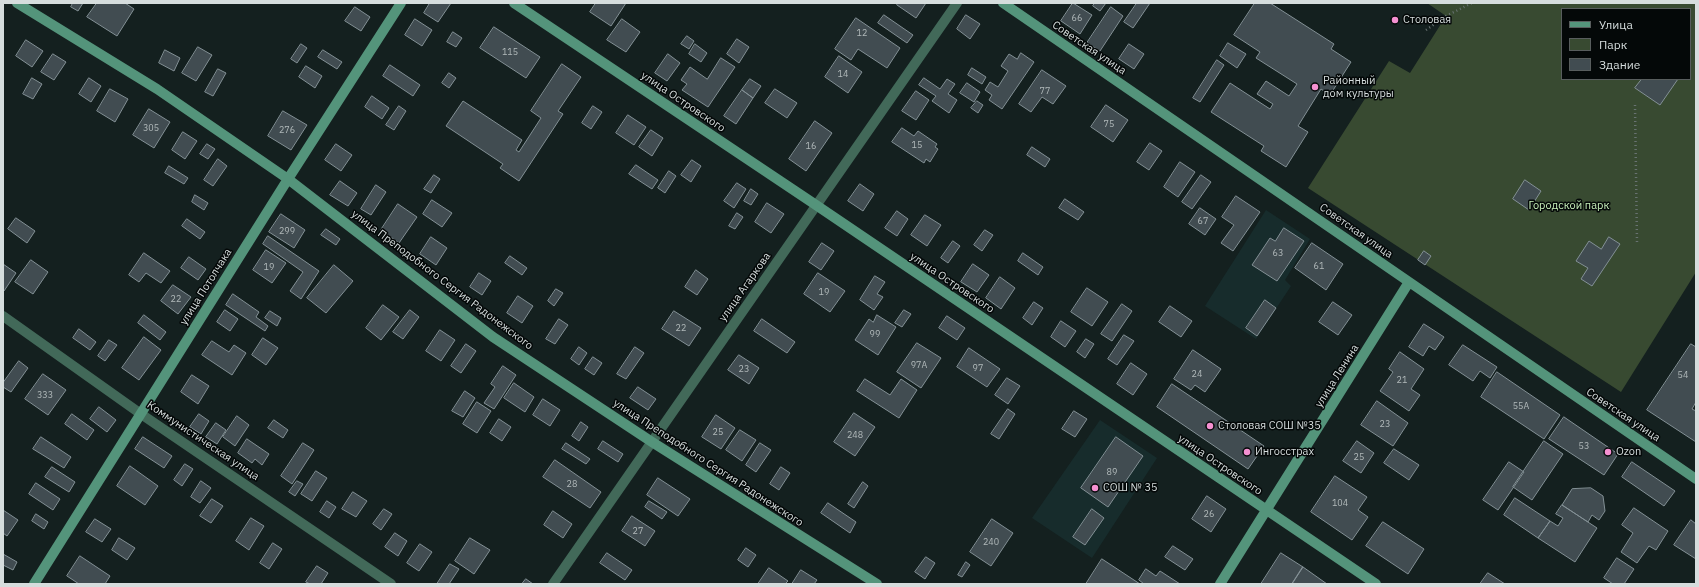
<!DOCTYPE html>
<html>
<head>
<meta charset="utf-8">
<style>
  body { margin:0 }
  #map { position:relative; width:1699px; height:587px; overflow:hidden; background:#14201f; font-family:"IBM Plex Sans",sans-serif }
  canvas { display:block }
  .frame { position:absolute; inset:0; border:4px solid #d6dddd; pointer-events:none }
  .legend { position:absolute; left:1561px; top:8px; width:130px; height:72px; box-sizing:border-box; background:#040808; border:1px solid #585d5d; margin:0; padding:5px 7px; list-style:none; font-size:12px; color:#d6dddd }
  .legend li { display:flex; align-items:center; gap:8px; height:20px }
  .legend b { width:20px; border:1px solid #585d5d }
</style>
</head>
<body>
<div id="map">
<canvas width="1699" height="587"></canvas>
<div class="frame"></div>
<ul class="legend">
<li><b style="height:5px;background:#54947b"></b>Улица</li>
<li><b style="height:11px;background:#384a31"></b>Парк</li>
<li><b style="height:11px;background:#414c51"></b>Здание</li>
</ul>
</div>
<script>
const c = document.querySelector('canvas').getContext('2d');
c.lineJoin = 'round';
function paint(path, color) {
  c.fillStyle = color;
  c.fill(path, 'evenodd');
}
function trace(path, color, width, dash) {
  c.strokeStyle = color;
  c.lineWidth = width;
  c.lineCap = dash ? 'butt' : 'round';
  c.setLineDash(dash || []);
  c.stroke(path);
}
function write(font, color, halo, rows, align = 'center') {
  c.font = font + ' "IBM Plex Sans",sans-serif';
  c.lineWidth = 3;
  c.setLineDash([]);
  c.textBaseline = 'middle';
  c.strokeStyle = halo;
  c.fillStyle = color;
  for (const [text, x, y, turn = 0] of rows) {
    c.save();
    c.translate(x, y);
    c.rotate((+turn || 0) * Math.PI / 180);
    c.textAlign = isNaN(turn) ? turn : align;
    if (halo) c.strokeText(text, 0, 0);
    c.fillText(text, 0, 0);
    c.restore();
  }
}
const built = new Path2D(`
  M1266 210 1310 239 1285 280 1291 286 1256 339 1205 306Z
  M1100 420 1157 458 1092 558 1032 518Z`);
const green = new Path2D(`
  M1427 3H1696V272L1621 392 1308 188 1389 61 1410 73 1446 16ZM1562 9H1690V79H1562Z`);
const building = new Path2D(`
  M73 3H83L78 11 71 7Z
  M97 3H125L134 9 117 36 87 17Z
  M430 3H451L438 22 424 13Z
  M596 3H626L611 26 590 12Z
  M898 3H926L916 18 897 5Z
  M1073 3 1092 15 1080 34 1061 21Z
  M1095 3H1106L1100 11 1093 6Z
  M1137 3H1150L1133 28 1124 22Z
  M1255 3H1270L1334 44 1331 49 1351 62 1330 95 1321 89 1298 126 1308 132 1286 167 1261 151 1264 146 1211 112 1230 83 1270 109 1273 104 1257 94 1266 81 1289 96 1297 84 1256 58 1260 52 1234 35Z
  M355 7 370 17 361 31 345 21Z
  M1111 7 1123 16 1100 51 1087 43Z
  M884 15 913 35 907 43 878 23Z
  M966 15 980 24 970 39 957 29Z
  M856 18 900 48 887 68 858 49 851 60 835 49Z
  M415 19 432 30 422 46 405 35Z
  M622 19 640 32 626 52 607 40Z
  M494 27 540 57 526 78 480 48Z
  M453 32 462 38 456 47 447 42Z
  M687 36 694 41 689 49 681 44Z
  M737 39 749 47 739 63 727 54Z
  M26 40 43 51 32 67 16 56Z
  M1228 43 1246 54 1237 68 1220 56Z
  M301 44 307 48 297 63 291 59Z
  M695 44 707 53 701 62 689 54Z
  M1129 44 1144 54 1134 69 1119 59Z
  M198 47 212 55 196 81 182 73Z
  M165 50 180 58 174 71 159 63Z
  M323 50 342 62 337 69 318 57Z
  M1021 53 1034 62 1002 109 989 100 992 95 985 90 990 82 998 87 1008 71 1001 66 1009 54 1017 59Z
  M53 54 66 62 54 80 41 72Z
  M668 54 680 63 667 81 655 73Z
  M839 56 862 72 848 93 825 77Z
  M721 58 735 67 708 107 682 90 687 84 681 80 690 67 707 79Z
  M1217 60 1224 65 1200 102 1193 98Z
  M562 64 581 77 558 111 563 114 519 181 500 168 503 164 446 126 463 101 522 140 516 150 519 152 541 118 531 111Z
  M390 65 420 85 413 96 383 76Z
  M306 66 322 76 315 88 299 77Z
  M972 68 986 77 982 84 968 75Z
  M218 69 226 73 213 96 205 92Z
  M1042 70 1066 86 1053 104 1042 97 1031 112 1019 104Z
  M449 73 456 78 449 88 442 83Z
  M32 78 42 84 33 99 23 94Z
  M89 78 101 86 91 102 79 94Z
  M924 78 940 89 947 79 955 84 948 94 957 100 949 113 932 101 936 96 919 85Z
  M750 79 761 86 753 98 742 90Z
  M1642 79H1678L1660 105 1635 88Z
  M967 83 980 92 974 102 960 93Z
  M110 89 128 99 115 122 97 111Z
  M775 89 797 103 787 118 765 103Z
  M742 90 753 98 736 124 724 116Z
  M916 91 929 100 916 120 902 111Z
  M372 96 389 108 382 119 365 107Z
  M977 101 983 105 978 113 971 108Z
  M1106 105 1128 120 1113 142 1091 127Z
  M399 106 406 111 394 130 386 125Z
  M593 106 602 112 591 129 582 123Z
  M149 109 170 122 154 148 133 135Z
  M283 111 307 125 291 150 268 136Z
  M628 115 646 127 634 145 616 133Z
  M815 121 832 133 806 171 789 159Z
  M902 128 914 136 918 131 937 144 935 147 938 149 930 162 926 159 924 163 892 142Z
  M651 130 663 138 652 156 639 147Z
  M183 132 197 141 185 159 172 150Z
  M1150 143 1162 151 1149 170 1137 162Z
  M207 144 215 149 208 159 200 154Z
  M336 144 352 155 341 171 325 160Z
  M1032 147 1050 159 1045 167 1027 155Z
  M218 159 227 166 213 186 204 180Z
  M692 160 701 166 691 182 681 175Z
  M1180 162 1195 172 1178 197 1164 187Z
  M636 165 658 180 652 189 629 174Z
  M169 166 188 178 184 184 165 173Z
  M669 171 676 176 665 193 658 188Z
  M434 175 440 179 431 193 424 189Z
  M1201 175 1211 182 1192 209 1182 202Z
  M1525 180 1541 191 1529 210 1513 199Z
  M340 181 357 193 348 206 330 195Z
  M737 183 746 189 734 208 724 201Z
  M860 184 874 194 863 211 848 201Z
  M376 185 386 192 371 215 361 209Z
  M751 189 758 194 751 205 744 201Z
  M195 195 208 203 204 210 192 202Z
  M1236 196 1260 212 1233 251 1221 243 1234 225 1222 217Z
  M1065 199 1084 212 1078 220 1059 208Z
  M432 200 452 213 442 227 423 214Z
  M767 203 784 214 771 233 755 222Z
  M398 204 417 217 399 243 381 230Z
  M1200 208 1216 219 1205 235 1189 224Z
  M897 211 908 219 897 236 885 228Z
  M737 213 743 217 735 229 729 226Z
  M281 214 305 230 294 248 269 232Z
  M925 215 941 225 927 246 911 235Z
  M16 218 35 231 27 243 8 229Z
  M187 219 205 232 200 239 182 226Z
  M1284 228 1304 241 1277 281 1252 265 1270 238 1275 241Z
  M326 229 340 239 336 245 321 235Z
  M985 230 993 235 982 251 974 245Z
  M268 236 319 271 301 299 290 291 303 272 263 244Z
  M431 237 447 248 436 265 420 254Z
  M1609 237 1620 244 1592 286 1581 279 1588 268 1576 261 1589 241 1601 249Z
  M953 241 960 246 948 263 941 258Z
  M822 243 834 251 821 270 809 262Z
  M1312 243 1343 264 1326 290 1295 268Z
  M266 250 286 263 272 283 253 270Z
  M1424 251 1431 256 1425 265 1418 260Z
  M144 253 170 271 161 283 146 273 139 282 129 275Z
  M1023 253 1043 267 1038 275 1018 261Z
  M510 256 527 268 522 275 505 263Z
  M189 257 206 269 198 280 181 268Z
  M31 260 48 272 33 294 15 282Z
  M3 264 16 273 4 291 3 290Z
  M973 264 989 275 977 292 961 282Z
  M334 265 353 281 326 313 307 298Z
  M696 270 708 279 697 295 685 287Z
  M479 273 491 281 482 295 470 287Z
  M818 273 845 291 830 312 804 294Z
  M875 276 885 282 877 294 883 297 874 310 860 300Z
  M1000 277 1015 288 1001 309 986 298Z
  M173 285 191 297 178 314 161 301Z
  M1087 288 1108 302 1092 326 1071 312Z
  M556 289 563 293 554 306 548 301Z
  M233 294 259 312 256 317 268 326 265 331 226 305Z
  M518 296 533 306 522 323 507 313Z
  M1265 300 1276 308 1257 336 1246 328Z
  M1034 302 1043 308 1032 325 1023 318Z
  M1333 302 1352 315 1338 335 1319 322Z
  M1122 304 1132 311 1112 341 1101 334Z
  M383 305 399 317 381 340 366 328Z
  M1170 306 1192 321 1181 337 1159 322Z
  M225 310 238 319 230 331 217 322Z
  M410 310 419 317 403 339 393 332Z
  M904 310 911 314 902 327 895 323Z
  M270 311 281 318 277 326 265 318Z
  M674 311 701 328 689 346 662 329Z
  M144 315 166 332 160 340 138 323Z
  M877 315 896 327 878 355 855 340 869 319 873 322Z
  M947 316 965 328 957 340 939 328Z
  M559 319 568 325 555 344 546 339Z
  M762 319 795 342 787 353 754 331Z
  M1061 321 1076 331 1065 347 1051 337Z
  M1424 324 1444 337 1435 350 1429 346 1423 356 1409 347Z
  M79 329 96 342 90 350 73 338Z
  M440 330 455 340 441 361 426 351Z
  M1124 335 1134 341 1117 365 1108 359Z
  M144 337 161 350 139 380 122 368Z
  M263 338 278 348 266 365 252 355Z
  M1086 339 1094 344 1085 358 1077 352Z
  M109 340 117 345 105 361 98 356Z
  M212 341 229 352 234 345 246 353 232 375 202 355Z
  M917 343 941 358 921 388 897 372Z
  M466 344 476 351 461 373 451 366Z
  M1691 344 1696 347V402L1692 409 1696 411V442L1647 410Z
  M1463 345 1497 367 1490 378 1480 371 1473 381 1449 365Z
  M579 347 587 353 579 365 571 359Z
  M635 347 644 353 626 379 617 374Z
  M969 348 1000 369 987 387 957 367Z
  M1193 350 1221 369 1205 392 1195 385 1191 390 1174 379Z
  M1400 352 1424 369 1411 389 1420 395 1409 411 1380 391 1393 372 1389 369Z
  M739 355 759 368 749 384 728 370Z
  M593 357 602 363 594 375 585 369Z
  M19 361 28 368 11 392 3 387V383Z
  M1131 363 1147 374 1133 395 1117 384Z
  M503 366 516 375 494 409 484 403 495 387 491 384Z
  M1497 372 1560 415 1544 439 1481 397Z
  M43 374 66 390 48 415 25 399Z
  M192 375 209 386 198 404 181 392Z
  M1007 378 1020 386 1008 404 995 395Z
  M865 379 890 395 901 379 917 390 899 418 857 391Z
  M514 383 534 397 525 412 504 398Z
  M1172 384 1264 446 1248 469 1157 407Z
  M638 387 656 399 648 410 630 398Z
  M465 391 475 398 463 417 452 411Z
  M543 399 560 410 550 426 533 415Z
  M1377 401 1408 423 1393 446 1361 425Z
  M477 402 491 411 477 433 463 424Z
  M99 407 116 420 107 432 90 419Z
  M1008 409 1015 414 999 439 991 434Z
  M1074 411 1087 419 1075 437 1062 429Z
  M854 413 875 427 855 456 834 442Z
  M72 414 94 430 87 440 65 424Z
  M199 414 209 421 201 434 190 427Z
  M716 415 735 428 721 449 702 437Z
  M237 416 249 425 235 446 223 437Z
  M1564 417 1618 454 1604 475 1549 439Z
  M499 419 511 427 502 441 490 433Z
  M274 420 288 430 283 438 268 428Z
  M581 422 588 427 579 441 572 436Z
  M216 423 226 430 217 444 206 437Z
  M740 430 756 440 742 461 726 450Z
  M41 437 71 457 64 468 33 449Z
  M143 437 172 456 164 468 135 449Z
  M1116 437 1143 456 1108 507 1081 488Z
  M247 439 269 454 262 465 255 459 252 463 238 453Z
  M603 441 623 454 618 462 598 449Z
  M1357 441 1374 453 1361 473 1343 461Z
  M1544 441 1563 454 1532 500 1513 487Z
  M303 443 314 450 292 484 281 476Z
  M566 443 590 459 586 464 562 449Z
  M760 443 771 450 756 472 746 465Z
  M1394 449 1419 465 1409 480 1384 463Z
  M555 460 601 492 590 508 543 477Z
  M1509 462 1524 472 1498 510 1483 500Z
  M1632 462 1675 491 1664 506 1622 477Z
  M185 464 193 469 182 486 174 480Z
  M130 466 158 486 145 505 117 486Z
  M52 467 75 482 69 492 45 477Z
  M781 467 790 473 779 490 770 484Z
  M316 471 327 478 312 501 301 494Z
  M1335 476 1367 497 1358 510 1368 517 1352 540 1311 512Z
  M658 478 690 499 678 516 647 495Z
  M201 481 211 488 200 503 191 497Z
  M297 481 303 484 295 496 289 492Z
  M863 482 868 486 854 508 848 504Z
  M36 483 60 499 53 510 29 494Z
  M1591 488 1603 496 1605 511 1599 520 1592 515 1588 522 1562 505 1572 489Z
  M353 492 367 501 356 517 342 509Z
  M1207 496 1226 509 1211 532 1192 519Z
  M1515 498 1550 521 1538 538 1504 515Z
  M212 499 223 506 211 523 200 516Z
  M327 501 336 507 329 518 320 512Z
  M649 501 667 512 662 519 645 507Z
  M828 503 856 522 850 533 821 513Z
  M1562 505 1597 528 1575 562 1538 538 1550 521 1558 526 1563 518 1556 514Z
  M1634 508 1668 531 1656 550 1649 546 1637 563 1621 552 1633 533 1622 525Z
  M384 509 392 514 381 530 373 524Z
  M1092 509 1104 518 1085 545 1073 537Z
  M3 510 18 520 7 536 3 533Z
  M553 511 572 524 563 538 544 525Z
  M36 514 48 522 44 529 32 521Z
  M632 516 655 531 645 546 622 531Z
  M251 518 264 526 249 550 236 541Z
  M95 519 111 529 102 542 86 532Z
  M992 519 1013 533 991 566 970 552Z
  M1691 520 1696 524V559L1674 545Z
  M1383 522 1424 549 1408 574 1366 546Z
  M395 533 407 541 398 556 385 547Z
  M119 538 135 548 127 560 112 550Z
  M470 538 490 550 474 574 455 561Z
  M273 543 282 549 269 569 260 563Z
  M420 544 432 552 419 571 407 563Z
  M1173 546 1193 559 1185 570 1165 557Z
  M746 548 756 555 748 567 738 560Z
  M607 553 632 570 625 580 600 563Z
  M1281 553 1303 567 1292 584H1261Z
  M3 554 17 562 13 570 3 565Z
  M80 556 110 576 105 584H79L67 576Z
  M926 557 935 563 925 579 915 572Z
  M1617 558 1634 569 1624 584H1613L1604 578Z
  M1102 559 1140 584H1086Z
  M966 562 970 565 962 577 958 575Z
  M450 564 459 569 449 584H437Z
  M317 566 328 573 321 584H310L306 582Z
  M1303 567 1327 584H1292Z
  M769 568 788 581 785 584H758Z
  M1146 569 1156 576 1160 571 1180 584H1144L1139 580Z
  M801 570 817 580 814 584H792Z
  M1488 573 1505 584H1480Z
  M526 579 533 584H522Z`);
const path = new Path2D(`
  M1426 30 1446 16 1472 3
  M1635 105 1637 242`);
const street = new Path2D(`
  M3 316 141 414 391 584
  M553 584 957 3`);
const secondary = new Path2D(`
  M17 3 157 89 288 179 493 337 652 442 877 584
  M514 3 816 205 1376 584
  M1003 3 1696 479
  M34 584 288 179 401 3
  M1220 584 1409 282`);
const markers = [
  [1395,20,4,"#f590d1"],
  [1315,87,4,"#f590d1"],
  [1210,426,4,"#f590d1"],
  [1247,452,4,"#f590d1"],
  [1608,452,4,"#f590d1"],
  [1095,488,4,"#f590d1"]
];
const numberNames = [
  ["66",1077,18],
  ["12",862,33],
  ["115",510,52],
  ["14",843,74],
  ["77",1045,91],
  ["75",1109,124],
  ["305",151,128],
  ["276",287,130],
  ["15",917,145],
  ["16",811,146],
  ["67",1203,221],
  ["299",287,231],
  ["63",1278,253],
  ["61",1319,266],
  ["19",269,267],
  ["19",824,292],
  ["22",176,299],
  ["22",681,328],
  ["99",875,334],
  ["97А",919,365],
  ["97",978,368],
  ["23",744,369],
  ["24",1197,374],
  ["54",1683,375],
  ["21",1402,380],
  ["333",45,395],
  ["55А",1521,406],
  ["23",1385,424],
  ["25",718,432],
  ["248",855,435],
  ["53",1584,446],
  ["25",1359,457],
  ["89",1112,472],
  ["28",572,484],
  ["104",1340,503],
  ["26",1209,514],
  ["27",638,531],
  ["240",991,542]
];
const poiNames = [
  ["Столовая",1403,20],
  ["Районный",1323,81],
  ["дом культуры",1323,94],
  ["Столовая СОШ №35",1218,426],
  ["Ингосстрах",1255,452],
  ["Ozon",1616,452],
  ["СОШ № 35",1103,488]
];
const streetNames = [
  ["Советская улица",1089,48,34],
  ["улица Островского",683,102,34],
  ["Советская улица",1356,231,35],
  ["улица Преподобного Сергия Радонежского",442,280,37],
  ["улица Островского",952,283,34],
  ["улица Потолчака",206,287,-58],
  ["улица Агаркова",745,287,-55],
  ["улица Ленина",1337,376,-58],
  ["Советская улица",1623,415,34],
  ["Коммунистическая улица",203,441,34],
  ["улица Преподобного Сергия Радонежского",708,463,33],
  ["улица Островского",1220,465,34]
];
const parkNames = [
  ["Городской парк",1569,206]
];
paint(built, '#172c2c');
paint(green, '#384a31');
paint(building, '#414c51');
trace(building, '#839095', 1);
trace(path, '#687271', 2.5, [1, 3]);
trace(street, '#426959', 10);
trace(secondary, '#54947b', 10);
for (const [x, y, r, color] of markers) {
  const dot = new Path2D();
  dot.arc(x, y, r, 0, 2 * Math.PI);
  c.fillStyle = color;
  c.fill(dot);
  trace(dot, '#040808', 1.5);
}
write('9px', '#b1b9ba', null, numberNames);
write('11px', '#d6dddd', '#040808', poiNames, 'left');
write('11px', '#d6dddd', '#040808', streetNames);
write('11px', '#c8f0ba', '#040808', parkNames);
</script>
</body>
</html>
